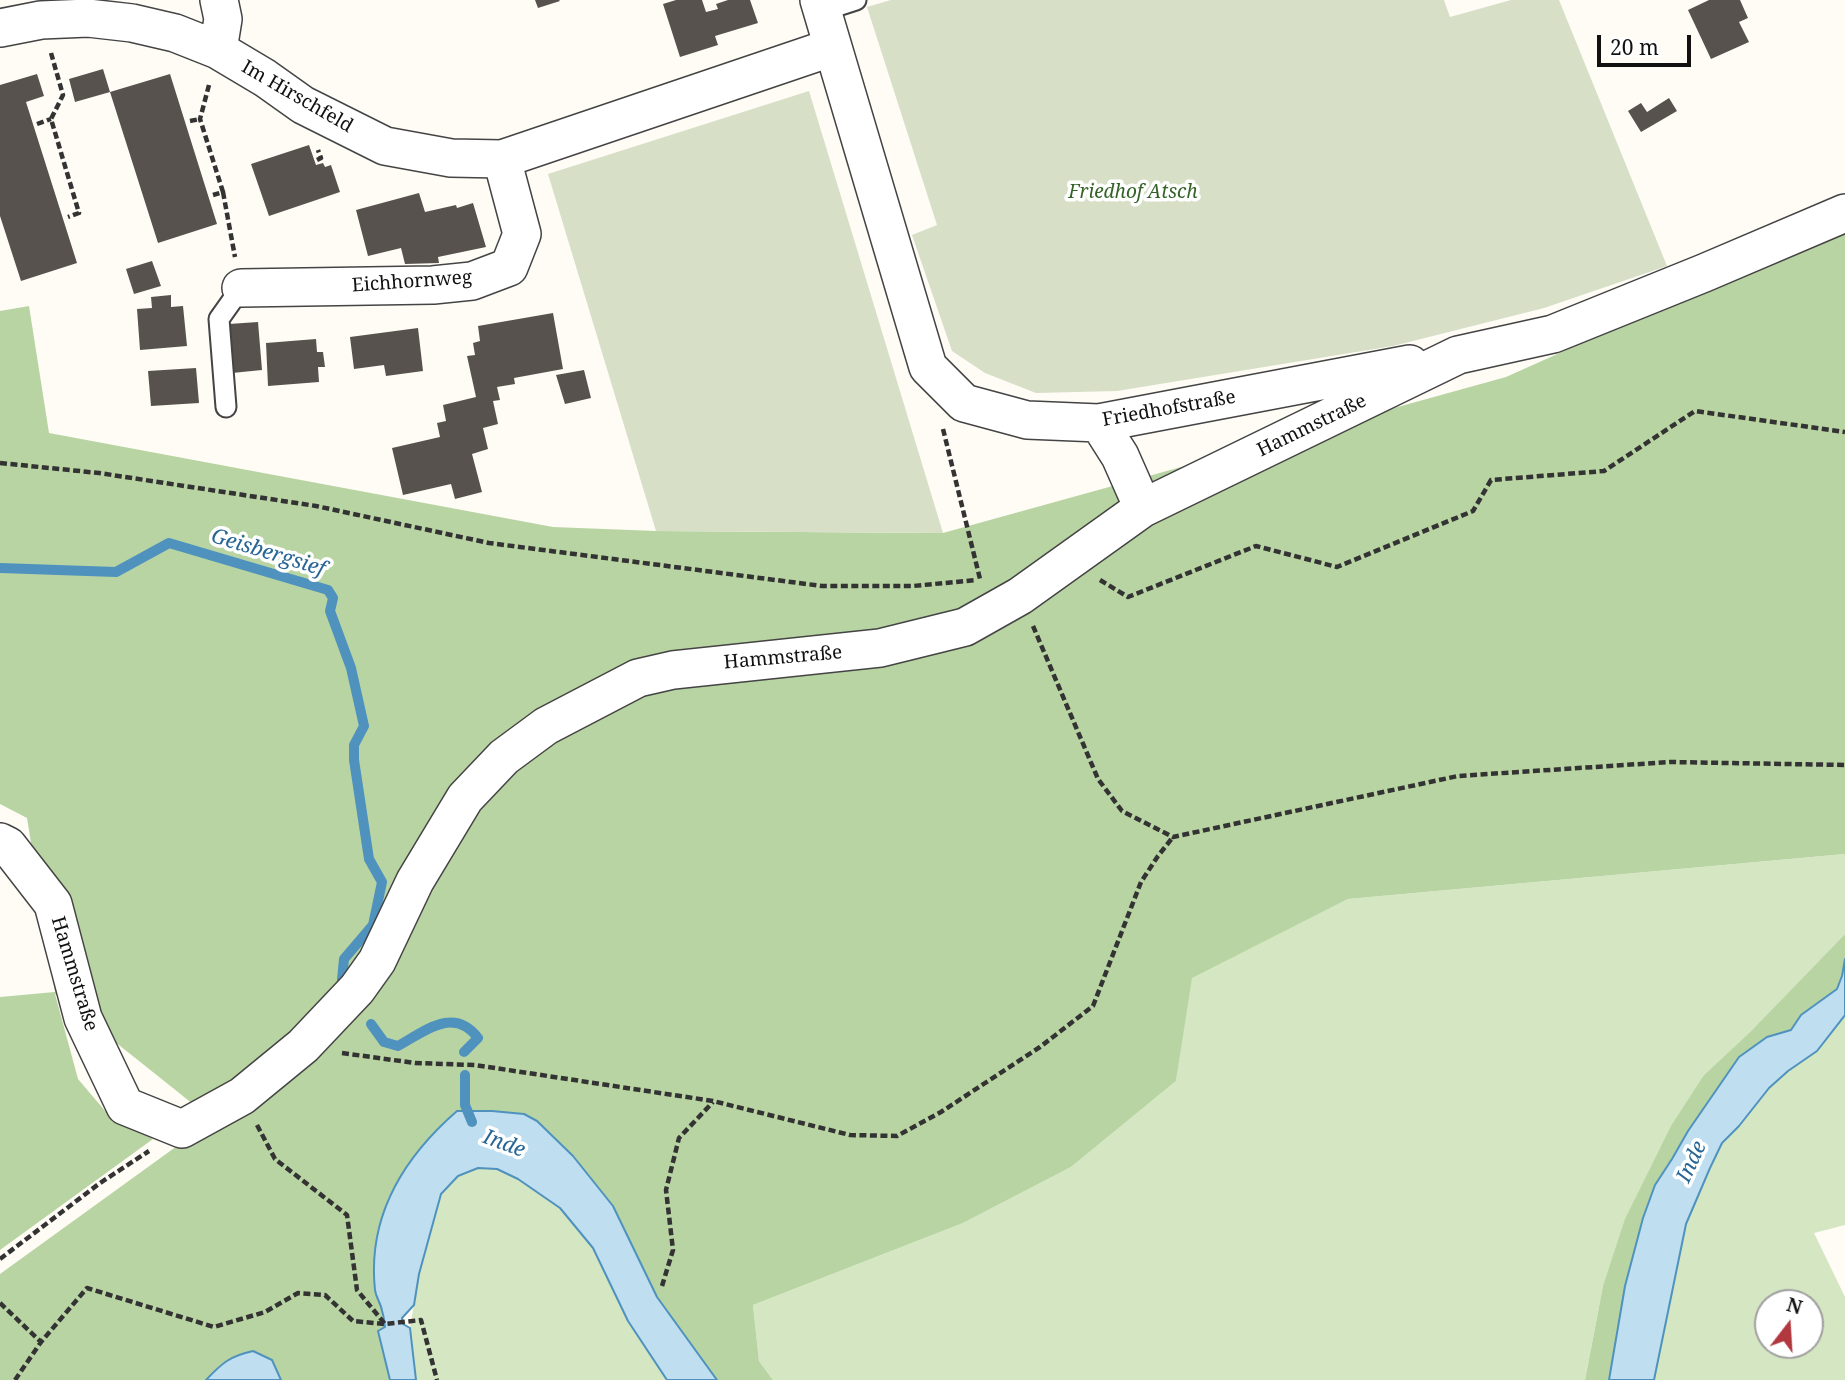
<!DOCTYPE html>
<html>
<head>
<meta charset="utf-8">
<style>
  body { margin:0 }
  #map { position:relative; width:1845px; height:1380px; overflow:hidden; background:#fefcf5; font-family:"Noto Serif",serif }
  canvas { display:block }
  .north { position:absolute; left:1754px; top:1289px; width:70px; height:70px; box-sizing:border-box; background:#fff; border:2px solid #a0a0a0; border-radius:50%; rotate:17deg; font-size:19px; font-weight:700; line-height:28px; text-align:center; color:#111 }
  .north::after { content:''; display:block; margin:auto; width:24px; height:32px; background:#b1383e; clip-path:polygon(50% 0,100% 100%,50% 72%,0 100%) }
  .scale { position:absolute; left:1597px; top:35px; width:94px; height:32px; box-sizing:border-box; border:4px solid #111; border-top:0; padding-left:9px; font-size:21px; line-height:24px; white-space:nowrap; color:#111; -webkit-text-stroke:5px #fff; paint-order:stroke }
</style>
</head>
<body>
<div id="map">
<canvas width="1845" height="1380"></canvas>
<div class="north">N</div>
<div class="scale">20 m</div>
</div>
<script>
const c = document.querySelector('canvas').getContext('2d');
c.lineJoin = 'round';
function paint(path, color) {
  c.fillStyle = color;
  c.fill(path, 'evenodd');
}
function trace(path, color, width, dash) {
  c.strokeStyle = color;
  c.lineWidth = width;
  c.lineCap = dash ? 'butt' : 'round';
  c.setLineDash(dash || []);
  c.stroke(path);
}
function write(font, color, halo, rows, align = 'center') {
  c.font = font + ' "Noto Serif",serif';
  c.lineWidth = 7;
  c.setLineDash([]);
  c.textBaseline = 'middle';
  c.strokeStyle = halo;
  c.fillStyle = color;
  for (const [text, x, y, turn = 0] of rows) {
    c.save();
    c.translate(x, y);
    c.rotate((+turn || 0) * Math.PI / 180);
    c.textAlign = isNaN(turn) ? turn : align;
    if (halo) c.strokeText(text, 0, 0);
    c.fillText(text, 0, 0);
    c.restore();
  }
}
const green = new Path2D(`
  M1845 854V934L1751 1031 1704 1075 1603 1286 1585 1380H773L759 1361 753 1305 963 1223 1071 1167 1176 1081 1191 978 1348 899Z
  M1845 1015V1225L1814 1233 1845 1297V1380H1654L1686 1224 1722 1143 1739 1126 1769 1088 1828 1037ZM1768 1303H1810V1345H1768Z
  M478 1168 497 1169 518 1179 560 1208 593 1248 628 1321 667 1380H416L410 1328 419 1274 440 1194 458 1176Z`);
const forest = new Path2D(`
  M1845 225V854L1348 899 1192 978 1176 1081 1071 1167 963 1223 753 1305 759 1361 773 1380H717L657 1297 613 1206 573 1156 537 1121 524 1114H510L438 1128 418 1152 388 1198 375 1248V1289L382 1309 385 1327 378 1331 390 1380H281L280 1376 253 1351C230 1356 222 1363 206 1380H0V1274L213 1120 55 994 78 1079 106 1112 153 1139 0 1250V997L55 992 27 818 0 804V311L29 306 49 433 553 527 656 531 943 533 1506 377Z
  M1845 934V959L1842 976 1837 989 1801 1015 1791 1030 1767 1037 1739 1057 1688 1131 1672 1159 1655 1185 1643 1218 1625 1286 1609 1380H1585L1603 1286 1625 1219 1671 1126 1704 1075 1751 1031Z`);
const cemetery = new Path2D(`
  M891 0H1444L1450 17 1511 0H1559L1667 266 1544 308 1393 346 1117 391 1036 393 985 373 952 351 912 235 937 225 867 7Z
  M809 91 943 533 656 531 548 174Z`);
const water = new Path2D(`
  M1845 959V1015L1817 1051 1788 1071 1769 1088 1739 1126 1722 1143 1710 1168 1686 1224 1654 1380H1609L1625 1286 1643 1218 1655 1185 1672 1159 1688 1131 1739 1057 1767 1037 1791 1030 1801 1015 1837 989 1842 976Z
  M457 1111H492L524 1114 537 1121 573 1156 613 1206 657 1297 717 1380H667L628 1321 593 1248 560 1208 518 1179 497 1169 478 1168 458 1176 441 1194 419 1274 414 1305 402 1318 403 1324 410 1328 416 1380H390L378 1331 385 1327C384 1321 384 1316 382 1311 381 1303 376 1298 375 1290 367 1216 403 1158 457 1111Z
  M253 1351 272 1360 281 1380H206C222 1363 230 1356 253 1351Z`);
const stream = new Path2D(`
  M0 568 116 572 169 543 328 590 333 598 330 611 351 668 364 726 354 745V760L369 859 382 882 373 925 344 959 342 980
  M371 1024 384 1042 398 1046C425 1031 454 1006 478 1038L464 1052
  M465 1075V1105L472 1122`);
const building = new Path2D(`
  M535 0H559L560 1 538 8Z
  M676 0H702L706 12 718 9 716 4 728 0H750L758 23 715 36 718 45 680 57 663 4Z
  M1709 0H1740L1748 18 1739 22 1749 42 1711 59 1688 10Z
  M103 69 110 92 75 102 69 79Z
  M37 74 44 96 26 102 77 263 21 281 0 216V85Z
  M170 74 217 224 158 243 110 92Z
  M1669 98 1677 111 1641 132 1628 111 1641 103 1647 112Z
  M309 145 316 165 323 163 325 167 331 165 340 192 269 216 251 164Z
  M419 193 425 212 456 205 457 208 473 203 486 247 438 257 439 263 405 264 401 248 368 256 356 210Z
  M152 261 161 286 134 294 126 269Z
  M171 295V307L183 306 187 346 140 350 137 309 152 308 151 297Z
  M553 313 563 369 514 378 515 384 497 387 500 400 493 401 498 424 483 428 488 449 472 454 482 492 455 499 451 484 403 495 392 448 440 437 437 423 446 421 443 405 476 397 467 356 475 355 473 343 480 341 478 326Z
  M258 322 262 370 232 373 229 324Z
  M418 328 423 371 386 376 384 365 354 369 350 337Z
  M316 339 317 352H323L325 367H318L319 382 268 386 266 343Z
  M196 368 199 403 151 406 148 371Z
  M584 370 591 398 565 404 556 375Z`);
const path = new Path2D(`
  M51 53 63 95 51 119 79 213 68 217
  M209 85 200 119 223 192 213 195
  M190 121 200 119
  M37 124 51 119
  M317 160 321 158 318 150
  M223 192 235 257
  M943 429 980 579
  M0 463 99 473 316 506 489 543 822 586H913L976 580
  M1100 580 1128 597 1256 546 1337 567 1473 511 1491 480 1604 471 1695 411 1845 432
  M1033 626 1098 779 1122 811 1173 837 1458 776 1670 762 1845 765
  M342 1053 415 1063 475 1065 713 1101 850 1135 897 1136 941 1112 1040 1047 1093 1006 1141 882 1158 856 1173 837
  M257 1125 275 1159 347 1215 357 1290 385 1324
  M0 1259 100 1183 149 1151
  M662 1286 673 1250 666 1190 679 1138 713 1102
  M0 1303 41 1342
  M15 1380 41 1342 87 1288 214 1327 265 1312 298 1293 325 1295 353 1321 385 1324 421 1320 437 1380`);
const lane = new Path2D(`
  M822 11 856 0
  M226 407 219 319 241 288`);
const street = new Path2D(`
  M819 0 928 367 964 403 1027 420 1099 423 1410 364
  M0 28 41 20 88 18 132 23 175 33 218 50 265 78 303 105 385 146 451 158 502 159 833 47
  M218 50 223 19 219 0
  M241 288 433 285 472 281 509 267 522 234 502 159
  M1099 423 1120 456 1143 508
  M0 842 8 846 53 904 83 1018 125 1106 182 1129 242 1096 303 1046 357 989 377 961 415 881 465 798 504 757 546 726 638 678 673 670 880 648 965 627 1020 596 1143 508 1458 355 1553 334 1704 273 1845 213`);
const streetNames = [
  ["Im Hirschfeld",297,97,30],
  ["Eichhornweg",412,282,-4],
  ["Friedhofstraße",1169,409,-10],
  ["Hammstraße",1312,426,-26],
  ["Hammstraße",783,658,-5],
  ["Hammstraße",74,974,73]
];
const parkNames = [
  ["Friedhof Atsch",1133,193]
];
const waterNames = [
  ["Geisbergsief",268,553,17],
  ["Inde",504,1144,20],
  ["Inde",1692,1162,-65]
];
paint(green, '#d4e6c2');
paint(forest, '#b9d4a3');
paint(cemetery, '#d7dfc7');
paint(water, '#bfdef0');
trace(water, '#4f92be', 2);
trace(stream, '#4f92be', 10);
paint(building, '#58524e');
trace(lane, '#444', 23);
trace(street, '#444', 40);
trace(path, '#333', 4.5, [7, 3.5]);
trace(lane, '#fff', 19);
trace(street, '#fff', 37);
write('19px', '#111', '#fff', streetNames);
write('italic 19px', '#346227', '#fff', parkNames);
write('italic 21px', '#276595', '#fff', waterNames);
</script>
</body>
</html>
